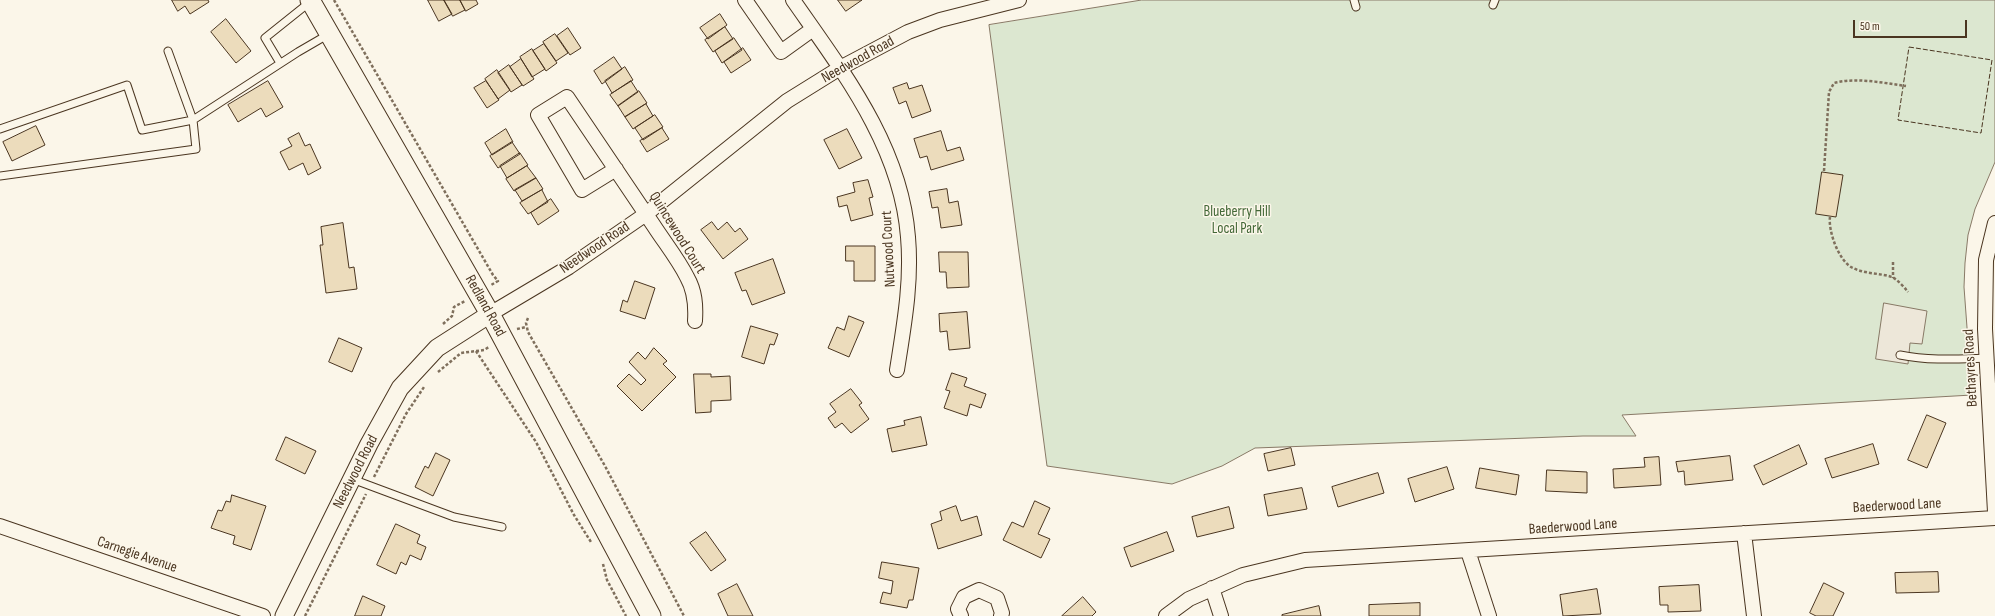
<!DOCTYPE html>
<html>
<head>
<meta charset="utf-8">
<style>
  body { margin:0 }
  #map { position:relative; width:1995px; height:616px; overflow:hidden; background:#fbf6e9; font-family:"Sofia Sans Condensed",sans-serif }
  canvas { display:block }
  .scale { position:absolute; left:1853px; top:20px; width:114px; height:18px; box-sizing:border-box; border:2px solid #4a3520; border-top:0; padding-left:5px; font-size:12px; line-height:14px; white-space:nowrap; color:#4a3520; -webkit-text-stroke:3px #fbf6e9; paint-order:stroke }
</style>
</head>
<body>
<div id="map">
<canvas width="1995" height="616"></canvas>
<div class="scale">50 m</div>
</div>
<script>
const c = document.querySelector('canvas').getContext('2d');
c.lineJoin = 'round';
function paint(path, color) {
  c.fillStyle = color;
  c.fill(path, 'evenodd');
}
function trace(path, color, width, dash) {
  c.strokeStyle = color;
  c.lineWidth = width;
  c.lineCap = dash ? 'butt' : 'round';
  c.setLineDash(dash || []);
  c.stroke(path);
}
function write(font, color, halo, rows, align = 'center') {
  c.font = font + ' "Sofia Sans Condensed",sans-serif';
  c.lineWidth = 3;
  c.setLineDash([]);
  c.textBaseline = 'middle';
  c.strokeStyle = halo;
  c.fillStyle = color;
  for (const [text, x, y, turn = 0] of rows) {
    c.save();
    c.translate(x, y);
    c.rotate((+turn || 0) * Math.PI / 180);
    c.textAlign = isNaN(turn) ? turn : align;
    if (halo) c.strokeText(text, 0, 0);
    c.fillText(text, 0, 0);
    c.restore();
  }
}
const green = new Path2D(`
  M1142 0H1995V162L1975 209 1968 235 1965 263 1964 287 1972 395 1622 415 1636 436H1583L1255 448 1222 466 1172 484 1047 466 989 25Z`);
const parking = new Path2D(`
  M1884 303 1927 311 1922 344 1910 343 1908 364 1876 359Z`);
const building = new Path2D(`
  M172 0H208L209 2 190 14 185 6 178 11Z
  M428 0H444L452 14 439 21Z
  M444 0H460L465 10 453 16Z
  M460 0H476L478 4 466 11Z
  M838 0H862L846 11Z
  M720 14 727 25 708 39 700 28Z
  M226 19 251 51 236 63 211 32Z
  M725 27 733 39 713 52 705 40Z
  M568 28 581 48 570 55 557 36Z
  M555 34 568 53 556 61 543 42Z
  M734 38 742 50 722 63 715 51Z
  M544 44 557 63 546 71 533 51Z
  M743 48 751 60 731 73 724 62Z
  M532 49 545 69 532 77 520 57Z
  M614 57 622 69 602 84 594 71Z
  M521 59 534 79 523 86 510 67Z
  M509 65 522 85 511 92 498 73Z
  M625 67 633 80 612 93 605 81Z
  M497 70 510 90 498 99 485 79Z
  M268 81 283 107 266 117 261 108 238 122 228 105Z
  M486 81 499 100 487 108 474 88Z
  M631 81 638 92 618 106 610 95Z
  M907 83 909 89 922 85 931 111 912 118 906 101 899 104 893 88Z
  M639 91 647 103 625 117 618 106Z
  M646 104 653 116 633 129 625 117Z
  M655 115 663 127 643 140 635 128Z
  M36 126 45 145 12 161 3 142Z
  M662 128 669 139 647 152 640 141Z
  M506 129 513 142 492 155 485 143Z
  M847 129 862 158 839 169 824 140Z
  M941 131 947 151 960 147 964 160 931 170 927 156 920 158 914 139Z
  M299 133 305 146 310 144 321 168 308 175 303 163 289 170 280 152 292 146 288 139Z
  M512 142 520 154 498 168 490 156Z
  M520 153 528 165 507 178 500 166Z
  M527 166 536 178 514 191 506 179Z
  M1822 172 1843 175 1836 217 1816 214Z
  M536 178 543 189 522 201 515 190Z
  M868 180 873 197 869 198 873 215 851 221 847 205 839 207 837 197 855 192 853 183Z
  M947 189 949 203 958 201 962 225 941 228 938 207 932 208 929 192Z
  M542 190 548 202 528 214 520 203Z
  M551 199 559 211 538 225 531 213Z
  M712 222 718 230 727 222 735 232 740 228 748 239 723 259 701 230Z
  M343 223 349 268 354 267 357 289 326 293 320 245H323L321 227Z
  M846 246H875V281H854V261H846Z
  M939 252H968L969 287 947 288 946 272H940Z
  M773 259 785 293 752 305 746 290 742 291 735 273Z
  M635 281 655 288 645 319 620 311 623 300 627 302Z
  M967 312 970 348 949 350 947 331 940 332 939 314Z
  M849 316 864 322 849 357 828 348 837 327 844 330Z
  M751 326 778 334 774 345 770 344 764 364 742 357Z
  M339 338 362 348 352 372 329 362Z
  M654 348 667 361 663 364 676 377 642 411 617 386 629 374 641 385 646 380 629 362 638 352 645 359Z
  M952 373 967 378 964 386 986 394 981 408 970 404 967 416 944 408 950 391 946 390Z
  M694 374H711V377L730 376 731 400 711 401V412L696 413Z
  M851 389 862 403 859 405 869 419 851 433 842 423 835 428 828 418 836 412 830 404Z
  M1927 415 1946 423 1927 468 1908 460Z
  M921 417 927 445 892 452 887 429 905 425 904 421Z
  M286 437 316 451 305 474 276 460Z
  M1873 444 1879 464 1832 478 1825 459Z
  M1799 445 1807 464 1763 485 1754 466Z
  M1291 448 1295 465 1268 471 1264 454Z
  M436 453 450 460 433 496 415 487 425 466 428 468Z
  M1730 456 1733 480 1685 485 1684 471 1678 472 1676 462Z
  M1659 457 1661 485 1614 488 1613 469 1645 467 1644 458Z
  M1447 467 1454 489 1415 502 1408 479Z
  M1480 468 1519 475 1516 495 1476 488Z
  M1547 470 1587 472V493L1546 491Z
  M1378 473 1384 493 1338 507 1332 487Z
  M1302 488 1307 509 1268 516 1264 495Z
  M232 495 266 506 251 550 233 544 235 536 211 528 218 510 222 511 226 501 230 502Z
  M1035 501 1050 508 1038 534 1050 539 1041 558 1003 540 1012 522 1023 527Z
  M956 506 961 521 977 516 982 535 938 549 931 524 942 520 940 512Z
  M1229 507 1234 528 1197 537 1192 517Z
  M396 524 420 535 417 543 426 547 421 560 410 555 406 565 401 562 396 574 377 565Z
  M706 532 726 560 711 571 690 543Z
  M1167 532 1174 551 1131 567 1124 548Z
  M882 562 919 568 913 600H909L907 608 880 603 883 592 891 594 893 581 879 578Z
  M1938 572 1939 592 1896 593 1895 573Z
  M1824 583 1844 593 1833 616H1816L1810 613Z
  M737 584 753 616H728L718 594Z
  M1699 585 1701 611 1668 612V605H1660L1659 587Z
  M1597 589 1601 614 1563 616 1560 595Z
  M363 596 385 606 381 616H355Z
  M1083 597 1096 612 1092 616H1062Z
  M1420 603V616H1369V605Z
  M1319 606 1321 616H1282V615Z`);
const path = new Path2D(`
  M334 0 493 275 498 281 491 285
  M1824 171 1829 92 1834 83C1857 77 1883 83 1906 86
  M1830 217C1828 231 1839 262 1853 268 1865 274 1880 273 1892 277 1898 280 1904 287 1908 292
  M1893 262V278
  M528 318 526 323 528 332 605 466 684 616
  M443 324 452 316 454 307 465 301
  M517 329 526 327
  M476 351 536 442 574 515 591 542
  M438 372 461 353 484 350 489 347
  M374 477 406 414 424 387
  M603 564 607 580 626 616
  M305 616 366 494`);
const service = new Path2D(`
  M1354 0 1356 7
  M1493 5 1495 0
  M280 63 265 38 310 2
  M0 129 127 85 142 130 193 120 168 51
  M0 176 196 149 193 120 298 52 329 34
  M1900 355C1929 361 1957 359 1987 358
  M352 479 454 517 502 527`);
const minor = new Path2D(`
  M745 0 781 52 813 29
  M793 0C843 72 901 146 908 237 912 282 904 325 897 370
  M616 169 582 190 538 115 567 97C596 140 625 183 654 226 665 243 678 259 687 277 695 291 696 305 695 321
  M1995 223 1986 260 1985 329 1995 512
  M490 314 569 267 646 214 787 101 840 68 908 32 940 20 1019 0
  M0 526 263 616
  M1744 533 1754 616
  M1468 551 1489 616
  M1212 588 1221 616
  M961 616 958 609 964 597 979 590 997 598 1002 613 1001 616
  M1166 616 1189 599 1243 575 1305 560 1995 518`);
const tertiary = new Path2D(`
  M284 616 369 444 400 388 437 348 490 314`);
const secondary = new Path2D(`
  M310 0 490 314 651 616`);
const fence = new Path2D(`
  M1909 47 1992 60 1981 133 1898 120Z`);
const streetNames = [
  ["Needwood Road",858,60,-29],
  ["Quincewood Court",677,233,58],
  ["Needwood Road",595,248,-34],
  ["Nutwood Court",889,249,-93],
  ["Redland Road",485,306,61],
  ["Bethayres Road",1971,368,-93],
  ["Needwood Road",356,472,-63],
  ["Baederwood Lane",1897,506,-3],
  ["Baederwood Lane",1573,527,-4],
  ["Carnegie Avenue",137,555,19]
];
const parkNames = [
  ["Blueberry Hill",1237,212],
  ["Local Park",1237,229]
];
paint(green, '#dce7d0');
trace(green, '#887966', 1);
paint(parking, '#ede7d9');
trace(parking, '#887966', 1);
paint(building, '#ecdcbc');
trace(building, '#4a3520', 1);
trace(service, '#4a3520', 9);
trace(minor, '#4a3520', 16);
trace(tertiary, '#4a3520', 19);
trace(secondary, '#4a3520', 21);
trace(path, '#7f6f5c', 2.5, [3, 2]);
trace(service, '#fbf6e9', 7);
trace(minor, '#fbf6e9', 14);
trace(tertiary, '#fbf6e9', 17);
trace(secondary, '#fbf6e9', 19);
trace(fence, '#4a3520', 1, [5, 2]);
write('15px', '#4a3520', '#fbf6e9', streetNames);
write('15px', '#436837', '#fbf6e9', parkNames);
</script>
</body>
</html>
